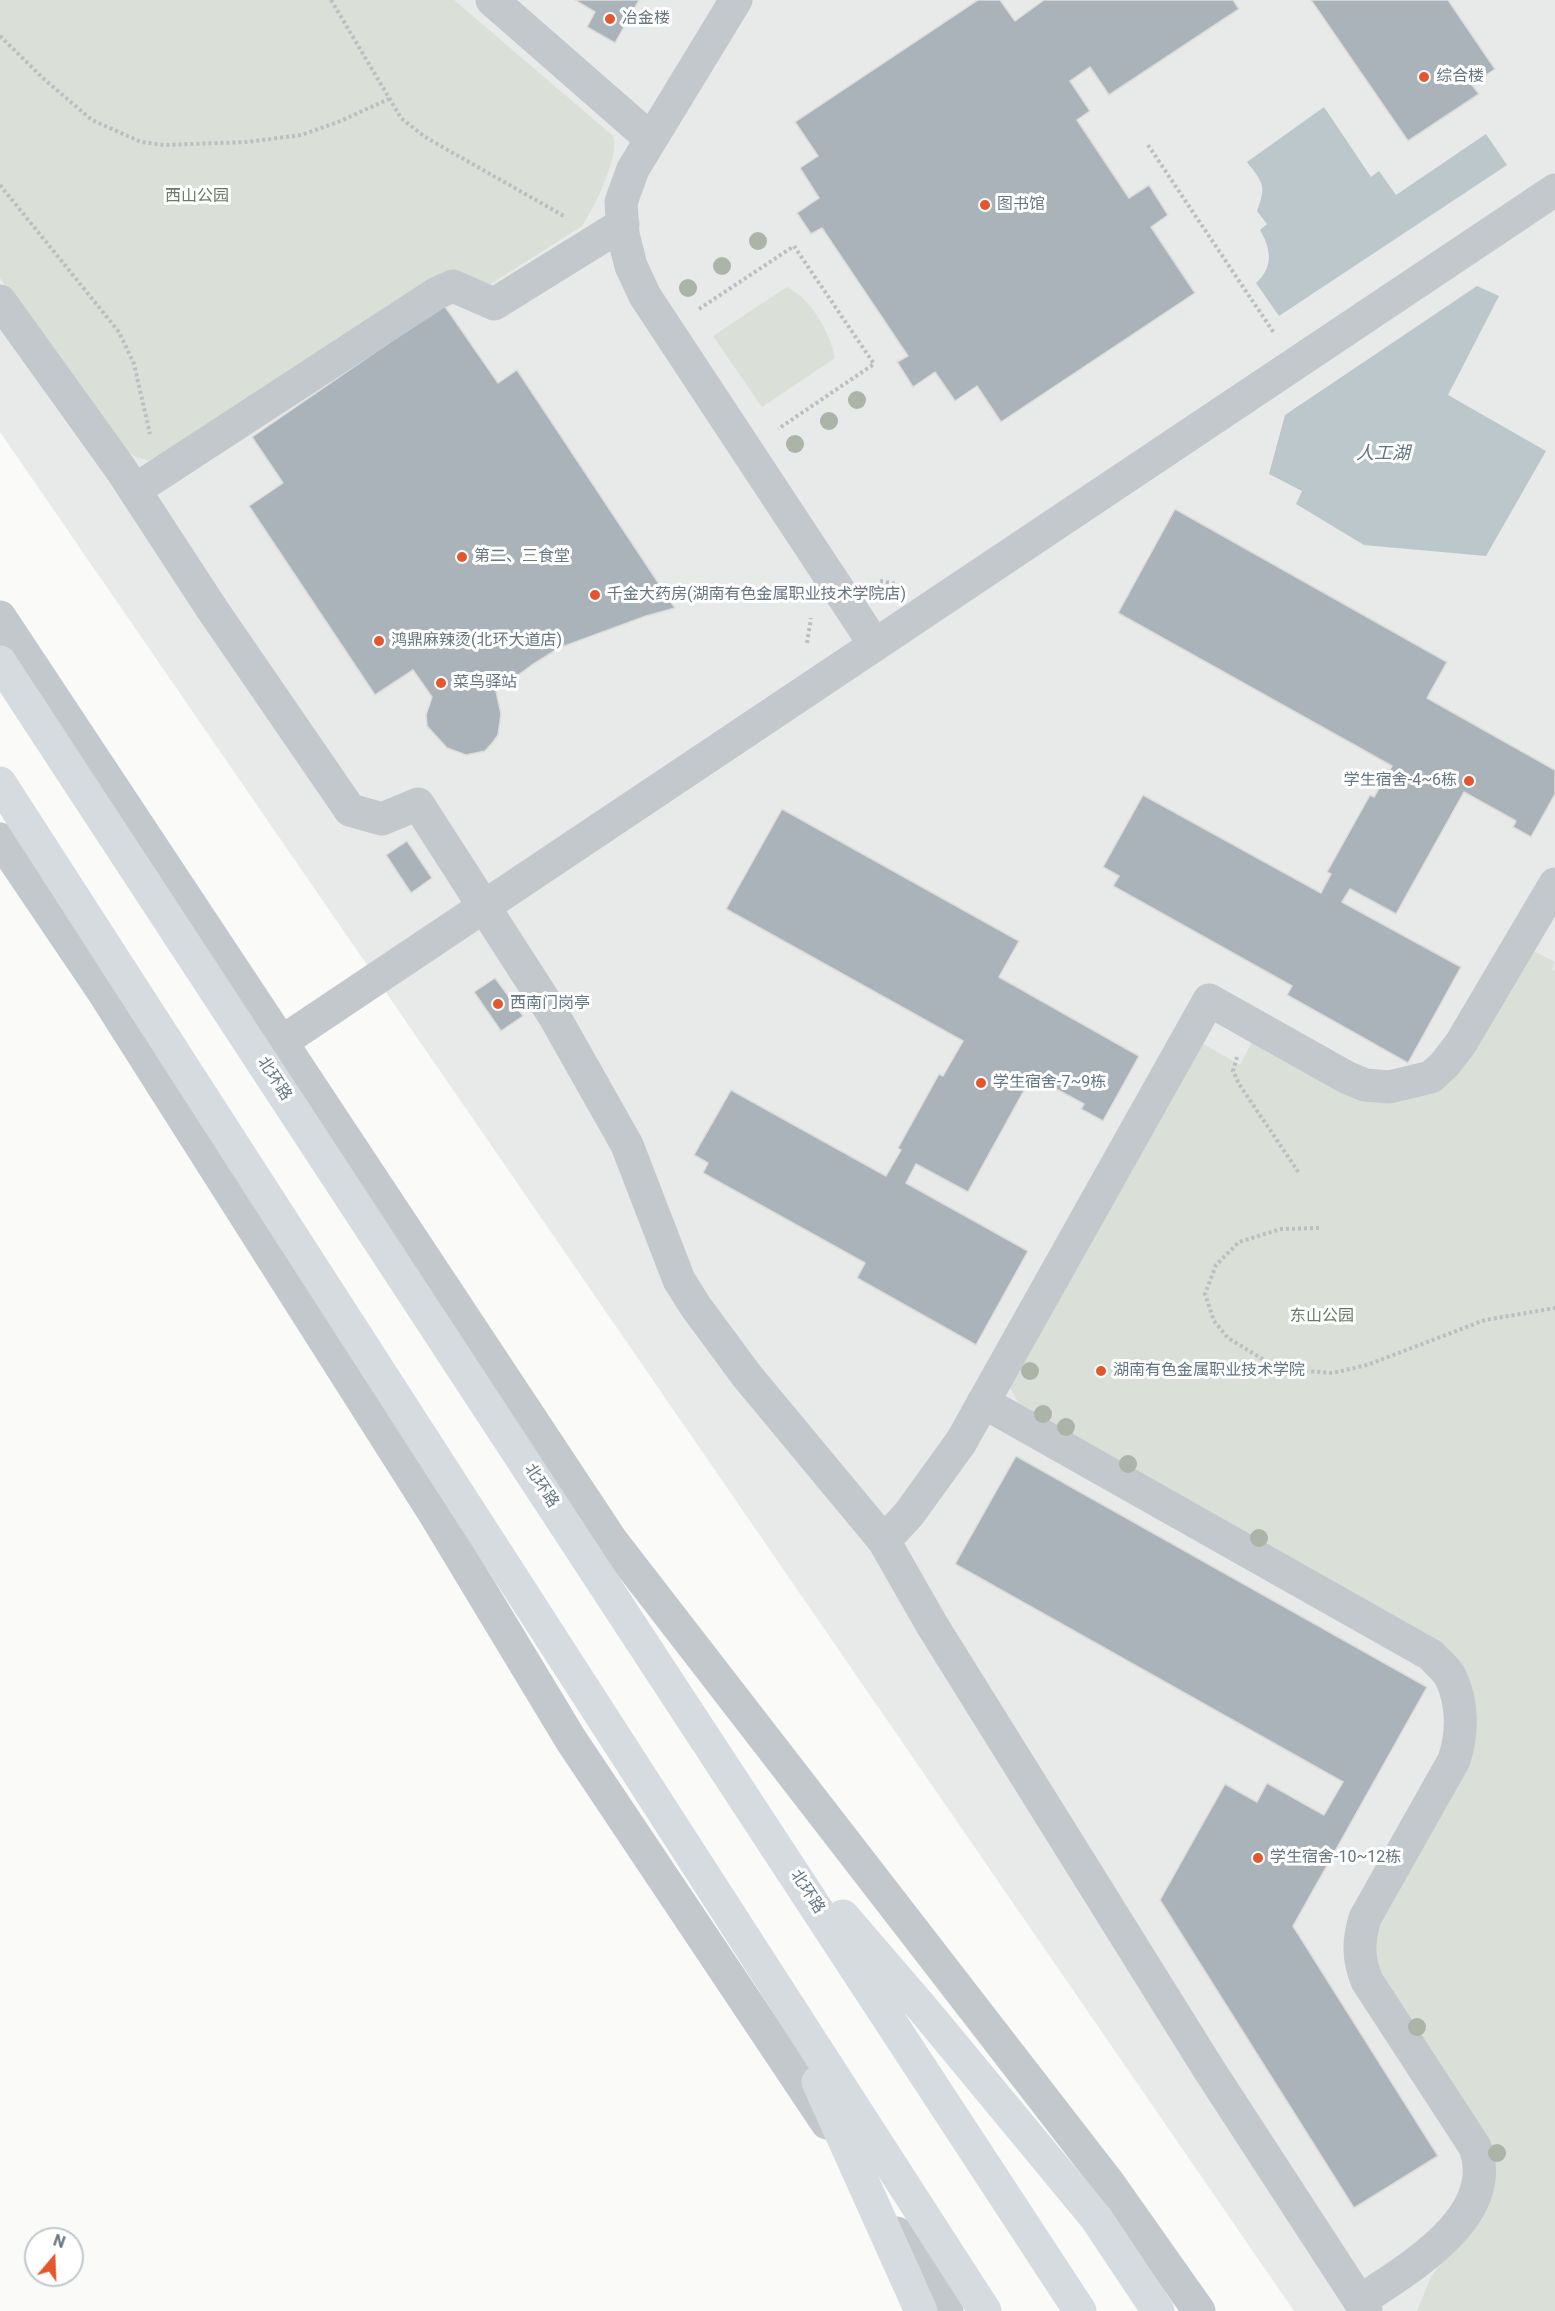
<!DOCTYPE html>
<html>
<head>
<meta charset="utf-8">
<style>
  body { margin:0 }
  #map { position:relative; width:1555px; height:2311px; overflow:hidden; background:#fafaf8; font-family:Roboto,sans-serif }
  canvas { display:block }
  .north { position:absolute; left:24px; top:2227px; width:60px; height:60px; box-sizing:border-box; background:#fff; border:2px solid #c1c8cd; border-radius:50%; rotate:19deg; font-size:16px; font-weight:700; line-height:24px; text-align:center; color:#657683 }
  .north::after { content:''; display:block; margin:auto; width:21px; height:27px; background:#e4572e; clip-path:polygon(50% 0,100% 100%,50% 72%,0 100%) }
</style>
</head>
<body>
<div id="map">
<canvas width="1555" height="2311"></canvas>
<div class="north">N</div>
</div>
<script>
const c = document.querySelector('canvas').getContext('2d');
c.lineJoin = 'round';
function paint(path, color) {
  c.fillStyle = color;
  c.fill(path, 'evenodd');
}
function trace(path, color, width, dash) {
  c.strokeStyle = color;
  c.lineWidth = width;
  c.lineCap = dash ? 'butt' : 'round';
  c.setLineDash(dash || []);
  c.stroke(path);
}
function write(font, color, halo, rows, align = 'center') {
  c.font = font + ' Roboto,"Noto Sans SC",sans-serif';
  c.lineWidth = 6;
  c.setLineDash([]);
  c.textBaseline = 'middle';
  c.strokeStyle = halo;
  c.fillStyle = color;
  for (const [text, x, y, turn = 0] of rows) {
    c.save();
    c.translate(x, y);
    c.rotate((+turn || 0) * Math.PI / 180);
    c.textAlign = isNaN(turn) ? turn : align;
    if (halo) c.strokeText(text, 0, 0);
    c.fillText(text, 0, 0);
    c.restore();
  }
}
const built = new Path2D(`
  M0 0H1555V2311H1294L0 432Z`);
const green = new Path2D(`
  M0 0H454L613 136C620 156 594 208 582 226L486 287 480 280 155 462 136 457 126 450 0 278Z
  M787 287C812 300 829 331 835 358L762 407 713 336Z
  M1528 948 1555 962 1552 969 1555 971V2311H1417L1431 2277 1477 2210 1492 2182 1389 1997 1368 1947 1465 1690 1019 1404 1005 1379 1193 1038 1240 1065 1257 1033 1413 1087Z`);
const water = new Path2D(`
  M1324 107 1371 177 1379 171 1396 195 1486 134 1507 165 1279 316 1256 283C1274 267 1271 249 1260 230L1267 224 1257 211C1267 185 1263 183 1247 162Z
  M1477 286 1499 296 1448 395 1546 451 1486 556 1364 545 1296 504 1302 491 1269 474 1285 415Z`);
const building = new Path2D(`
  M575 0H639L615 43 587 27 595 12Z
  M978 0H1000L1015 21 1044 0H1233L1239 9 1109 95 1090 67 1070 81 1090 111 1077 120 1129 198 1149 185 1168 215 1151 227 1195 293 1001 422 977 386 955 401 935 372 913 387 897 362 908 356 822 228 811 234 797 213 819 198 800 168 818 156 795 122Z
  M1311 0H1448L1495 69 1472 85 1479 94 1408 141Z
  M444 305 498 383 517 370 675 608 646 616 559 648 532 665 496 691 501 714 498 735 493 742 485 751 466 755 447 748 427 726 426 715 432 697 413 670 375 695 249 506 283 483 252 437Z
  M1175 509 1447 662 1427 698 1555 770V794L1531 837 1513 827 1516 821 1464 792 1396 914 1350 889 1342 902 1461 967 1408 1063 1287 995 1292 986 1113 886 1119 876 1103 867 1143 795 1321 893 1331 874 1327 872 1370 795 1374 797 1392 766 1118 613Z
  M782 809 1019 941 999 977 1139 1056 1103 1121 1081 1109 1084 1104 1032 1076 968 1192 916 1164 906 1183 1028 1251 976 1345 857 1278 865 1263 703 1173 708 1163 694 1155 731 1090 886 1176 901 1150 898 1148 939 1074 943 1076 963 1041 726 909Z
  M407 841 432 878 411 893 386 855Z
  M495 978 523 1016 501 1031 474 992Z
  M1016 1456 1427 1687 1293 1926 1438 2156 1354 2208 1160 1900 1225 1784 1257 1802 1267 1783 1324 1815 1343 1782 955 1564Z`);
const path = new Path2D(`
  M331 0 401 118 425 137 564 216
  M0 36 45 80 92 120 141 142 164 145 247 142 301 135 338 122 389 99
  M1148 145 1274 333
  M0 185 119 332 134 364 150 434
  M699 309 794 246 874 364 778 429
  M880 581 896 584
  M807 643 811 618
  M1237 1057 1233 1071 1239 1084 1299 1173
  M1319 1228 1281 1229 1239 1242 1216 1265 1205 1294 1214 1321 1228 1338 1279 1369 1333 1373 1367 1365 1485 1320 1555 1308`);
const minor = new Path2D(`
  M492 0 651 139
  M736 0 633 169 621 202 623 234 631 266 645 296 875 645
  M0 301 120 468 212 609 350 810 382 819 418 804 553 1014 627 1145 679 1280 696 1307 747 1376 884 1541 932 1625 1208 2068 1366 2311
  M135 490 437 293 453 286 494 304 623 224
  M0 617 612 1541 1108 2182 1199 2311
  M0 839 102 990 434 1513 571 1740 827 2123
  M283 1041 1555 190
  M983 1402 1431 1655C1437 1662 1446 1669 1450 1676 1463 1702 1463 1733 1454 1760L1365 1918C1358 1941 1358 1959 1367 1981L1475 2147C1501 2217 1407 2269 1360 2301
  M884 1541 909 1514 961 1442 1209 1000 1346 1077 1365 1085 1389 1087 1431 1077 1445 1064 1461 1043 1555 884
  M897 2233 947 2311`);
const highway = new Path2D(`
  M0 662 1080 2311
  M0 783 985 2311
  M843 1916 923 2009 1096 2218 1158 2311
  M818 2082 921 2311`);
const trees = [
  [758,241],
  [722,266],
  [688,288],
  [857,400],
  [829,421],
  [795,444],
  [1030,1371],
  [1043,1414],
  [1066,1427],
  [1128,1464],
  [1259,1538],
  [1417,2027],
  [1497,2153]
];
const markers = [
  [610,19,6,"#e4572e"],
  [1424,77,6,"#e4572e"],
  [985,205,6,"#e4572e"],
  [462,557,6,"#e4572e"],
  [595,595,6,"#e4572e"],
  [379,641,6,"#e4572e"],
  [441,683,6,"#e4572e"],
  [1469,781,6,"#e4572e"],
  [498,1004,6,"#e4572e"],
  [981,1083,6,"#e4572e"],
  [1101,1371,6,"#e4572e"],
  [1258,1858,6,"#e4572e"]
];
const poiNames = [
  ["冶金楼",622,19],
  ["综合楼",1436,77],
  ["图书馆",997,205],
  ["第二、三食堂",474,557],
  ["千金大药房(湖南有色金属职业技术学院店)",607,595],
  ["鸿鼎麻辣烫(北环大道店)",391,641],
  ["菜鸟驿站",453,683],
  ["学生宿舍-4~6栋",1457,781,"right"],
  ["西南门岗亭",510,1004],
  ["学生宿舍-7~9栋",993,1083],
  ["湖南有色金属职业技术学院",1113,1371],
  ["学生宿舍-10~12栋",1270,1858]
];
const parkNames = [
  ["西山公园",197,197],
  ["东山公园",1322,1317]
];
const streetNames = [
  ["北环路",274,1079,57],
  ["北环路",541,1486,57],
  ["北环路",807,1892,57]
];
const waterNames = [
  ["人工湖",1383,454]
];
paint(built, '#e8e9e9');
paint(green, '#dadfd7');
paint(water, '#bbc7cb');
paint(building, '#aab3b9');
trace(building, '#dcdcda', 1.5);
trace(path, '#bbbfc2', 4, [3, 3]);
trace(minor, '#c3c8cc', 33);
trace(highway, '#d6dbdf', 33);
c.fillStyle = '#aab4a7';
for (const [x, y] of trees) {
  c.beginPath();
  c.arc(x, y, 9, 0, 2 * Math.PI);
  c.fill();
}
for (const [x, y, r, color] of markers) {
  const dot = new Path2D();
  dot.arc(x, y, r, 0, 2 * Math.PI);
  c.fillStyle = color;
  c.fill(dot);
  trace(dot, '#fff', 2);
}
write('16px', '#657683', '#fff', poiNames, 'left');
write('16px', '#687a64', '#fff', parkNames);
write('16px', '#657683', '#fff', streetNames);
write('italic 18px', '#60757c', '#fff', waterNames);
</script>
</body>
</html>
